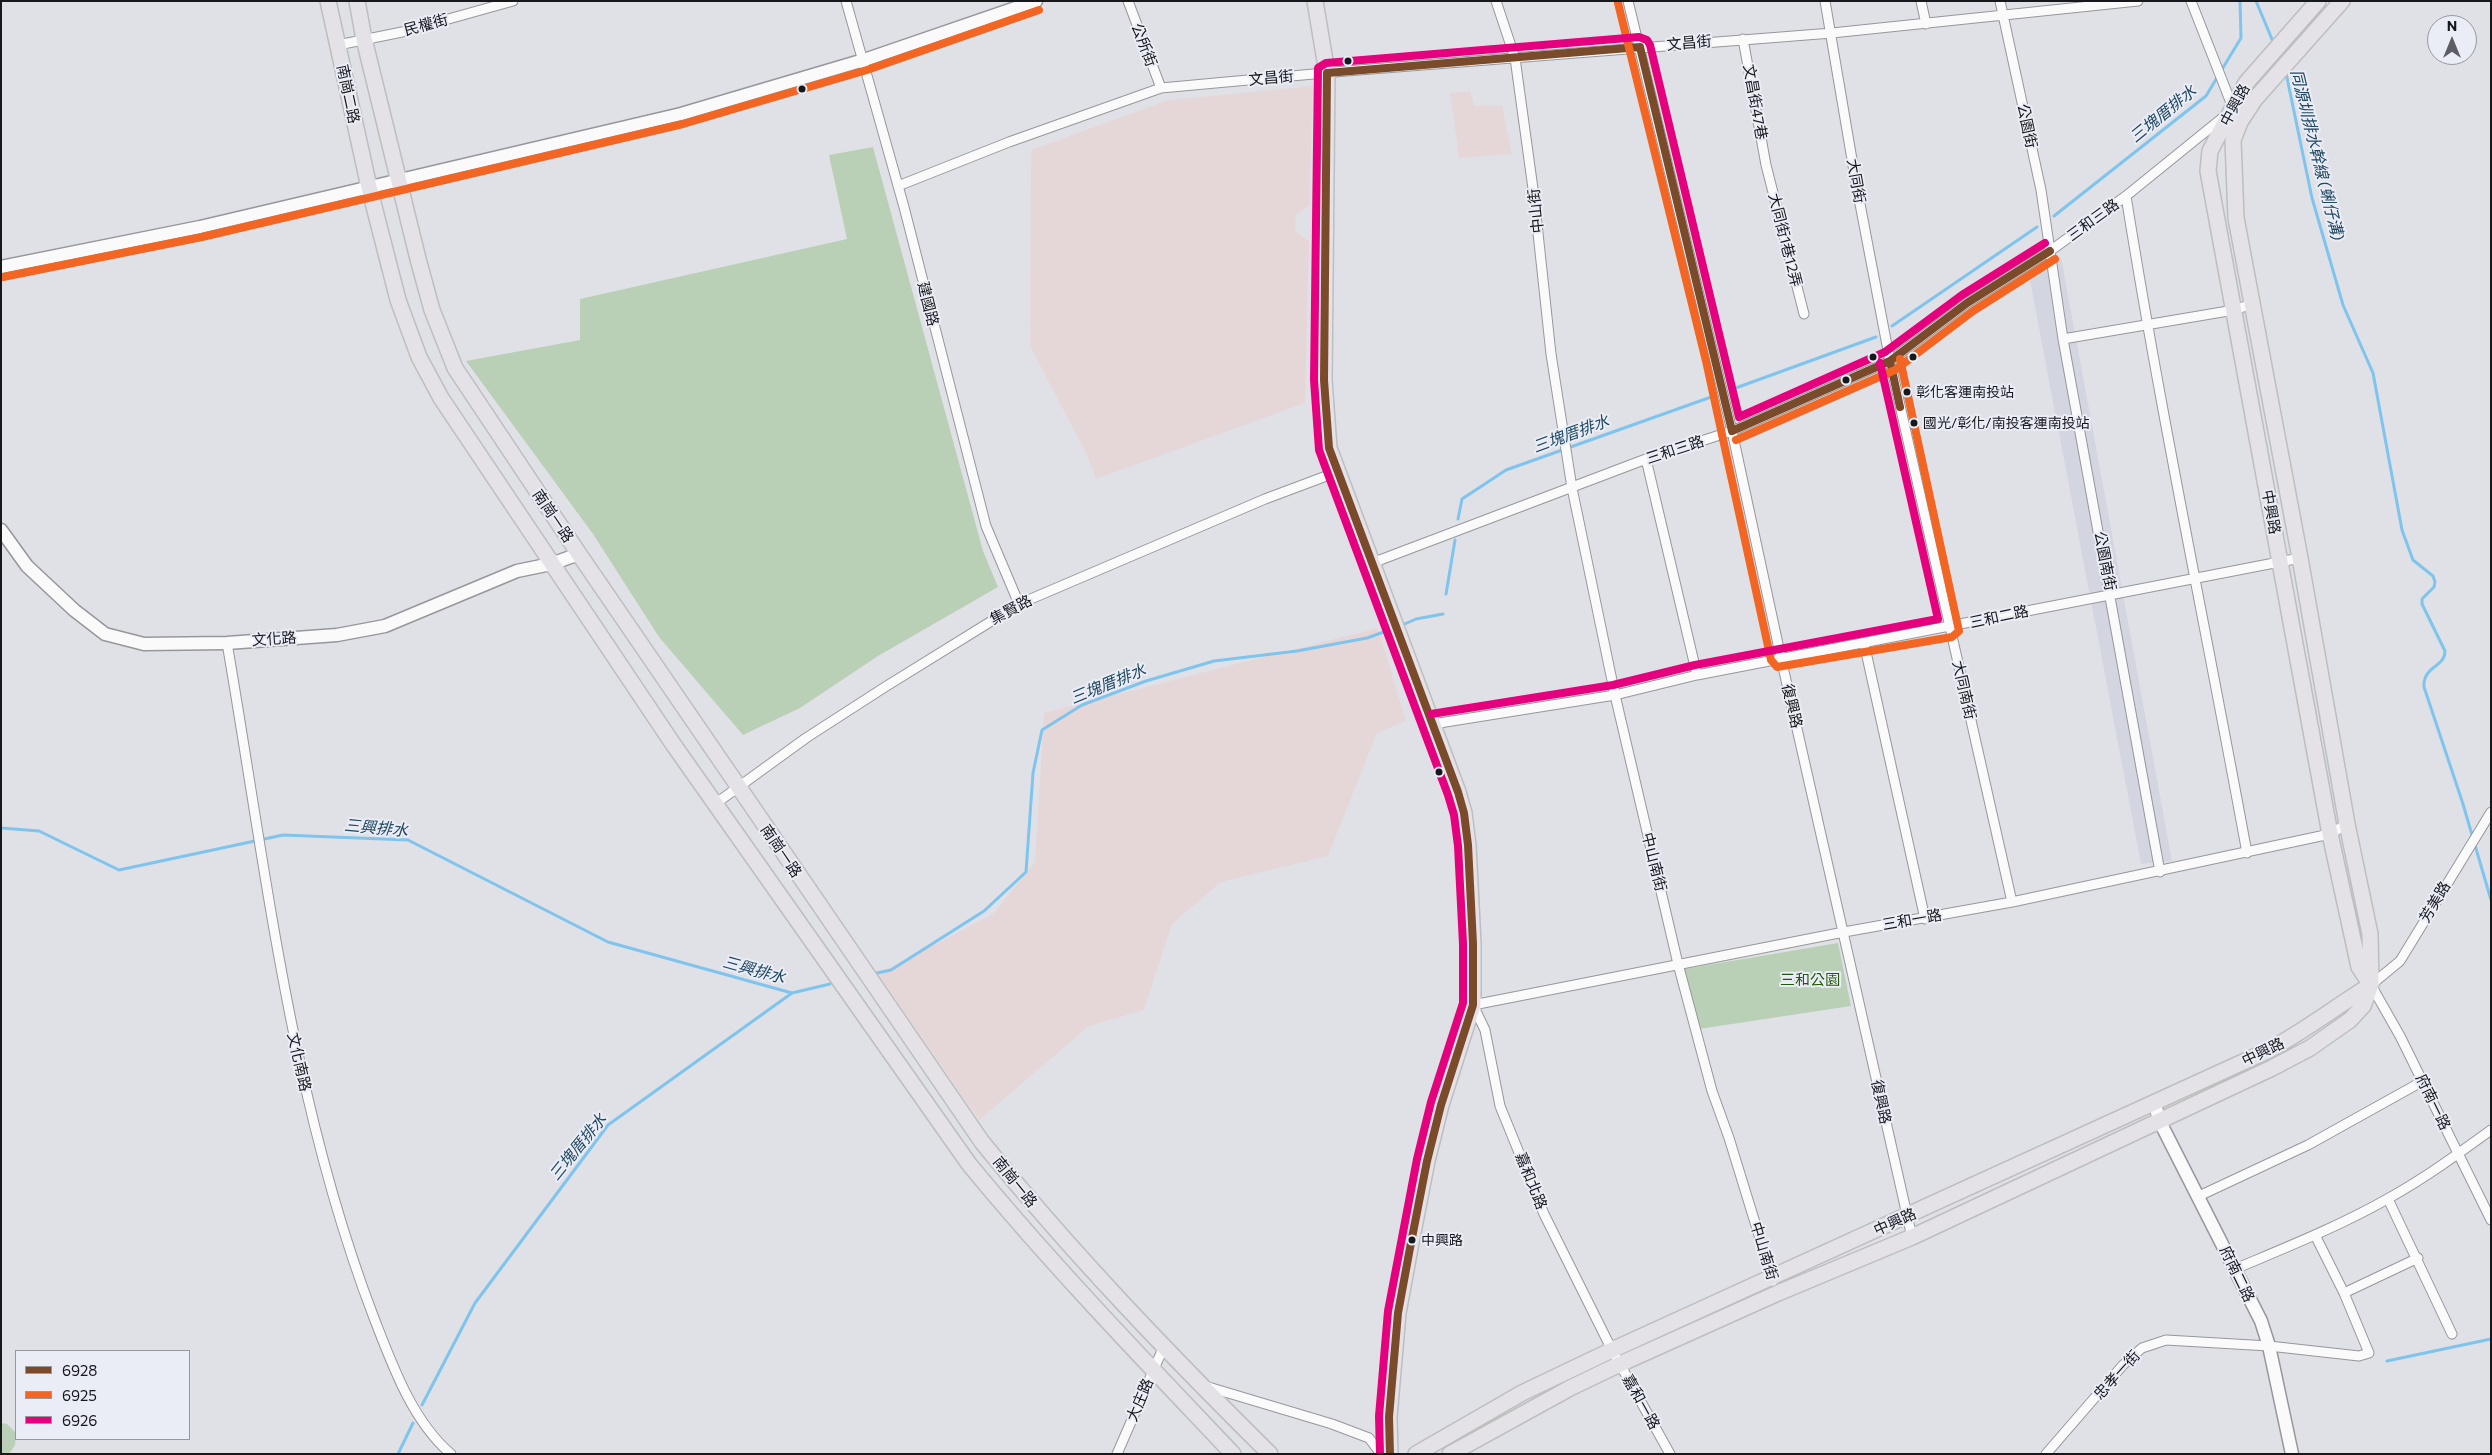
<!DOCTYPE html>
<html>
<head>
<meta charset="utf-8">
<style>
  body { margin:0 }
  #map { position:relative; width:2492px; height:1455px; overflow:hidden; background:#e0e1e6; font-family:Commissioner,sans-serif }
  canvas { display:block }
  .frame { position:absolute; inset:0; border:2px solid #17181c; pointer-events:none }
  .legend { position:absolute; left:15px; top:1350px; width:175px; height:90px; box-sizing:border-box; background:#eaecf6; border:1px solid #96979f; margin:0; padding:6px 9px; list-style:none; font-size:15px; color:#17181c }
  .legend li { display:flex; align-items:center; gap:10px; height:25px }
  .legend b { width:25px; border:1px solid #96979f }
  .north { position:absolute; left:2427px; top:15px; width:50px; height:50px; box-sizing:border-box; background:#eaecf6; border:1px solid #96979f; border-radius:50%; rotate:0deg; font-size:14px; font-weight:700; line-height:20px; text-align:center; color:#17181c }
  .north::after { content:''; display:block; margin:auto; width:18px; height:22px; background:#5d5e63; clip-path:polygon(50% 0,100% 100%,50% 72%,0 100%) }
</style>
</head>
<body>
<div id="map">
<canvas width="2492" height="1455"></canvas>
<div class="frame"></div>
<ul class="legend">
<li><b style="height:6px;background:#7a4b2a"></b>6928</li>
<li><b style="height:6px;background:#f26522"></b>6925</li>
<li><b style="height:6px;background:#e5007d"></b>6926</li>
</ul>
<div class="north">N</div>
</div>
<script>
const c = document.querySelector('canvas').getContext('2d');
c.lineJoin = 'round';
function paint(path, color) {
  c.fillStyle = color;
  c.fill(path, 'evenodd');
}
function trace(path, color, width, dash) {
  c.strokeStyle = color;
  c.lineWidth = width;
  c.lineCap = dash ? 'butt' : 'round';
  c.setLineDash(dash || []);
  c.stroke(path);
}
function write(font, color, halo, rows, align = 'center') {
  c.font = font + ' Commissioner,"Noto Sans TC",sans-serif';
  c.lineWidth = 4;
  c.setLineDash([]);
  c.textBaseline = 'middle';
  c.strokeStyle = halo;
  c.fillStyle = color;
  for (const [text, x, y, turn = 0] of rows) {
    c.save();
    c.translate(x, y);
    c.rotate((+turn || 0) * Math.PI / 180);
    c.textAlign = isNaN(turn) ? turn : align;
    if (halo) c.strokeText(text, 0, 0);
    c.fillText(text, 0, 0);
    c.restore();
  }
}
const built = new Path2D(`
  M2061 257 2172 861 2141 864 2030 281Z`);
const education = new Path2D(`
  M1313 86 1309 206 1296 214 1295 231 1309 241 1305 403 1096 479 1088 457 1030 346 1031 150 1168 100Z
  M1470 91 1474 106 1502 105 1512 154 1459 158 1450 93Z
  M1378 628 1406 721 1377 733 1328 856 1221 882 1172 924 1144 1010 1089 1026 979 1120 878 974 993 914 1035 862 1044 713Z`);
const green = new Path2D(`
  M873 147 983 551 998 587 878 656 800 708 743 735 659 637 593 534 466 361 580 340V299L847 239 829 155Z
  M1838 943 1851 1006 1699 1029 1684 969Z
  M1 1423 7 1424 16 1433 15 1445 9 1454H1Z`);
const stream = new Path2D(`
  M2256 1 2274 44
  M2221 71 2241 38 2240 1
  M2286 73 2312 198 2343 305 2373 373 2402 530 2413 560 2433 576 2435 582 2434 587 2422 599V604L2445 651C2445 668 2423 665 2424 687L2463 804 2491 900
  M2054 216 2206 96 2218 76
  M1892 326 2037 227
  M1733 389 1876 337
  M1458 519 1462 499 1506 470 1714 396
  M1446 594 1455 540
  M1400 626 1416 619 1443 614
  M1 828 39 831 119 870 283 835 408 840 608 942 792 993
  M877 973 891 970 984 911 1026 872 1033 773 1042 730 1082 705 1146 681 1214 661 1297 651 1367 638 1392 629
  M2387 1361 2491 1339
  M422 1405 475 1303 608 1125 792 993 830 984
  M398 1454 413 1423`);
const street = new Path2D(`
  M846 1 904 207 986 526 1019 604
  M1128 1 1161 88
  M1496 1 1515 58 1534 196 1551 354 1572 488 1615 695 1678 964 1712 1091 1729 1138 1773 1281
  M1628 1 1732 431 1781 658 1912 1237
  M1825 1 1856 183 1890 361 2012 902
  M1921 1 1926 24
  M2000 1 2041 190 2063 339 2160 872
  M2191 1 2233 108
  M1743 39 1766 165 1804 314
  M338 45 402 32 513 1
  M898 186 1009 142 1161 88 1346 71 1832 33 2138 1
  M2126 196C2161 416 2207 634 2247 853
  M2063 339 2234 310 2252 304
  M1646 459 1697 675
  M1372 563 1646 459 1732 431 1890 361 1967 303 2050 251 2126 196 2226 115
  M227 643C266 869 291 1102 374 1318 392 1364 412 1421 451 1454
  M1864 643 1925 919
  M1433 724 1615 695 1697 675 2300 558
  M715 804 806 738 885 687 1019 604 1265 499 1337 472
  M2491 812 2400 961 2371 985 2400 1036 2491 1220
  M2199 1196 2308 1145 2423 1081
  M2388 1199 2452 1334
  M2235 1269C2287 1247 2340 1226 2389 1198 2425 1178 2458 1154 2491 1130
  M2344 1293 2418 1258
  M1205 1386 1332 1424 1369 1438 1381 1454
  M1117 1454 1164 1346
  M1670 1454 1612 1350 1544 1214 1500 1106 1485 1030 1473 1005 1844 932 2012 902 2330 834 2347 824
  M2046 1454 2123 1365 2142 1348 2166 1340 2269 1346 2359 1356 2369 1353 2344 1293 2315 1235`);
const secondary = new Path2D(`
  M1 267 200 227 681 114 864 60 1036 1
  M1 530 27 566 74 610 105 634 144 644 227 643 337 635 385 626 517 571 551 564 579 554
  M2155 1104 2159 1120 2261 1321 2269 1346 2292 1454`);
const primary = new Path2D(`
  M328 1 369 187 398 300 419 357 441 398 673 744 969 1164C1052 1265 1143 1359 1233 1454
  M357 1 364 39 418 259 432 310 455 368 579 554 982 1142C1071 1252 1169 1354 1270 1454
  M1315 1 1327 73 1324 380 1329 448 1458 792 1464 813 1468 845 1473 944V1005L1441 1105 1427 1161 1410 1248 1398 1313 1389 1417 1390 1454
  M2318 1 2246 83 2210 151 2208 171 2330 834 2359 967 2371 985
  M1416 1454 1522 1393 1612 1350 2265 1052C2302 1033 2335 1007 2371 985
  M1450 1454 1570 1388 1620 1364 1778 1293 1912 1237 2272 1068 2310 1048 2350 1020 2363 1006 2371 985 2370 934 2347 824 2300 558 2236 218 2233 140 2240 122 2255 99 2342 1`);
const bus1 = new Path2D(`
  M1640 47 1732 431
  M1327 73 1324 380 1329 448 1458 792 1464 813 1468 845 1473 944V1005L1441 1105 1427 1161 1410 1248 1398 1313 1389 1417 1390 1454
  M1327 73 1640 47
  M1890 361 1900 407
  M1732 431 1890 361 1967 303 2050 251`);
const bus2 = new Path2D(`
  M1618 3 1706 361 1771 660 1777 667 1952 637 1959 631 1900 359
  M3 277 202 237 683 124 867 70 1039 10
  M1736 440 1895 370 1973 311 2055 259`);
const bus3 = new Path2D(`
  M1431 714 1613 685 1695 665 1938 619 1880 363
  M1380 1454 1379 1416 1388 1311 1417 1159 1431 1102 1463 1003V944L1458 846 1454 815 1448 795 1319 450 1314 380 1318 68 1326 63 1639 37 1647 40 1650 45 1739 417 1885 352 1962 295 2045 243`);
const markers = [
  [1348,61,4.5,"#17181c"],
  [802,89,4.5,"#17181c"],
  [1873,357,4.5,"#17181c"],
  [1913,357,4.5,"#17181c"],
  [1846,380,4.5,"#17181c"],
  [1907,392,4.5,"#17181c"],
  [1914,423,4.5,"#17181c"],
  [1439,772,4.5,"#17181c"],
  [1412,1240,4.5,"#17181c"]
];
const busNames = [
  ["彰化客運南投站",1916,392],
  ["國光/彰化/南投客運南投站",1923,423],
  ["中興路",1421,1240]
];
const streetNames = [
  ["民權街",426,25,-15],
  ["文昌街",1689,43,-5],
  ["公所街",1144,45,69],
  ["文昌街",1271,78,-5],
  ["南崗二路",348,94,78],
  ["文昌街47巷",1755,102,80],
  ["中興路",2235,105,-62],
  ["公園街",2027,126,78],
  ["大同街",1856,181,80],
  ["中山街",1536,211,-96],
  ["三和三路",2093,220,-36],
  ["大同街1巷12弄",1785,240,76],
  ["建國路",928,304,76],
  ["三和三路",1675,450,-18],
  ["中興路",2271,512,80],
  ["南崗一路",553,516,56],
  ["公園南街",2105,561,79],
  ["集賢路",1011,610,-28],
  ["三和二路",1999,617,-12],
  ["文化路",274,639,-4],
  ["大同南街",1964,690,77],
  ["復興路",1792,706,77],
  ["南崗一路",781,851,56],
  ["中山南街",1654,862,76],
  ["芳美路",2435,902,-59],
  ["三和一路",1912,920,-10],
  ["中興路",2263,1052,-26],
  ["文化南路",299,1062,77],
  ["復興路",1881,1102,78],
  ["府南一路",2433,1102,64],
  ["嘉和北路",1531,1181,68],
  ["南崗一路",1015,1182,51],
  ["中興路",1895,1222,-24],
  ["中山南街",1764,1251,73],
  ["府南二路",2237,1274,64],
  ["忠孝一街",2117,1375,-48],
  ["大庄路",1140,1400,-67],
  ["嘉和一路",1641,1402,61]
];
const parkNames = [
  ["三和公園",1810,980]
];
const waterNames = [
  ["三塊厝排水",2163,114,-39],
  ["同源圳排水幹線 (蜊仔溝)",2317,155,76],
  ["三塊厝排水",1571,434,-20],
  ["三塊厝排水",1108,684,-22],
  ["三興排水",376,828,5],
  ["三興排水",754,970,15],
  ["三塊厝排水",578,1147,-51]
];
paint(built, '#d3d5e1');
paint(education, '#e5d7d8');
paint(green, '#bad0b6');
trace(stream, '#7fc4ec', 3);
trace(street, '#96979b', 11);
trace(secondary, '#96979b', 15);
trace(primary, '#bdbec0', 18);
trace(street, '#fafafb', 9);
trace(secondary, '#fafafb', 12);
trace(primary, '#e5e2e7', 15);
trace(bus1, '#7a4b2a', 8);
trace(bus2, '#f26522', 8);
trace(bus3, '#e5007d', 8);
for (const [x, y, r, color] of markers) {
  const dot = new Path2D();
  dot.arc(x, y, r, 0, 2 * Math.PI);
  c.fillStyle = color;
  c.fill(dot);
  trace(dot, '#eaecf6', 2);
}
write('14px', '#17181c', '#eaecf6', busNames, 'left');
write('15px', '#17181c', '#eaecf6', streetNames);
write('15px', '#235909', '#eaecf6', parkNames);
write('italic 16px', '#204960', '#eaecf6', waterNames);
</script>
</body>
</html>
